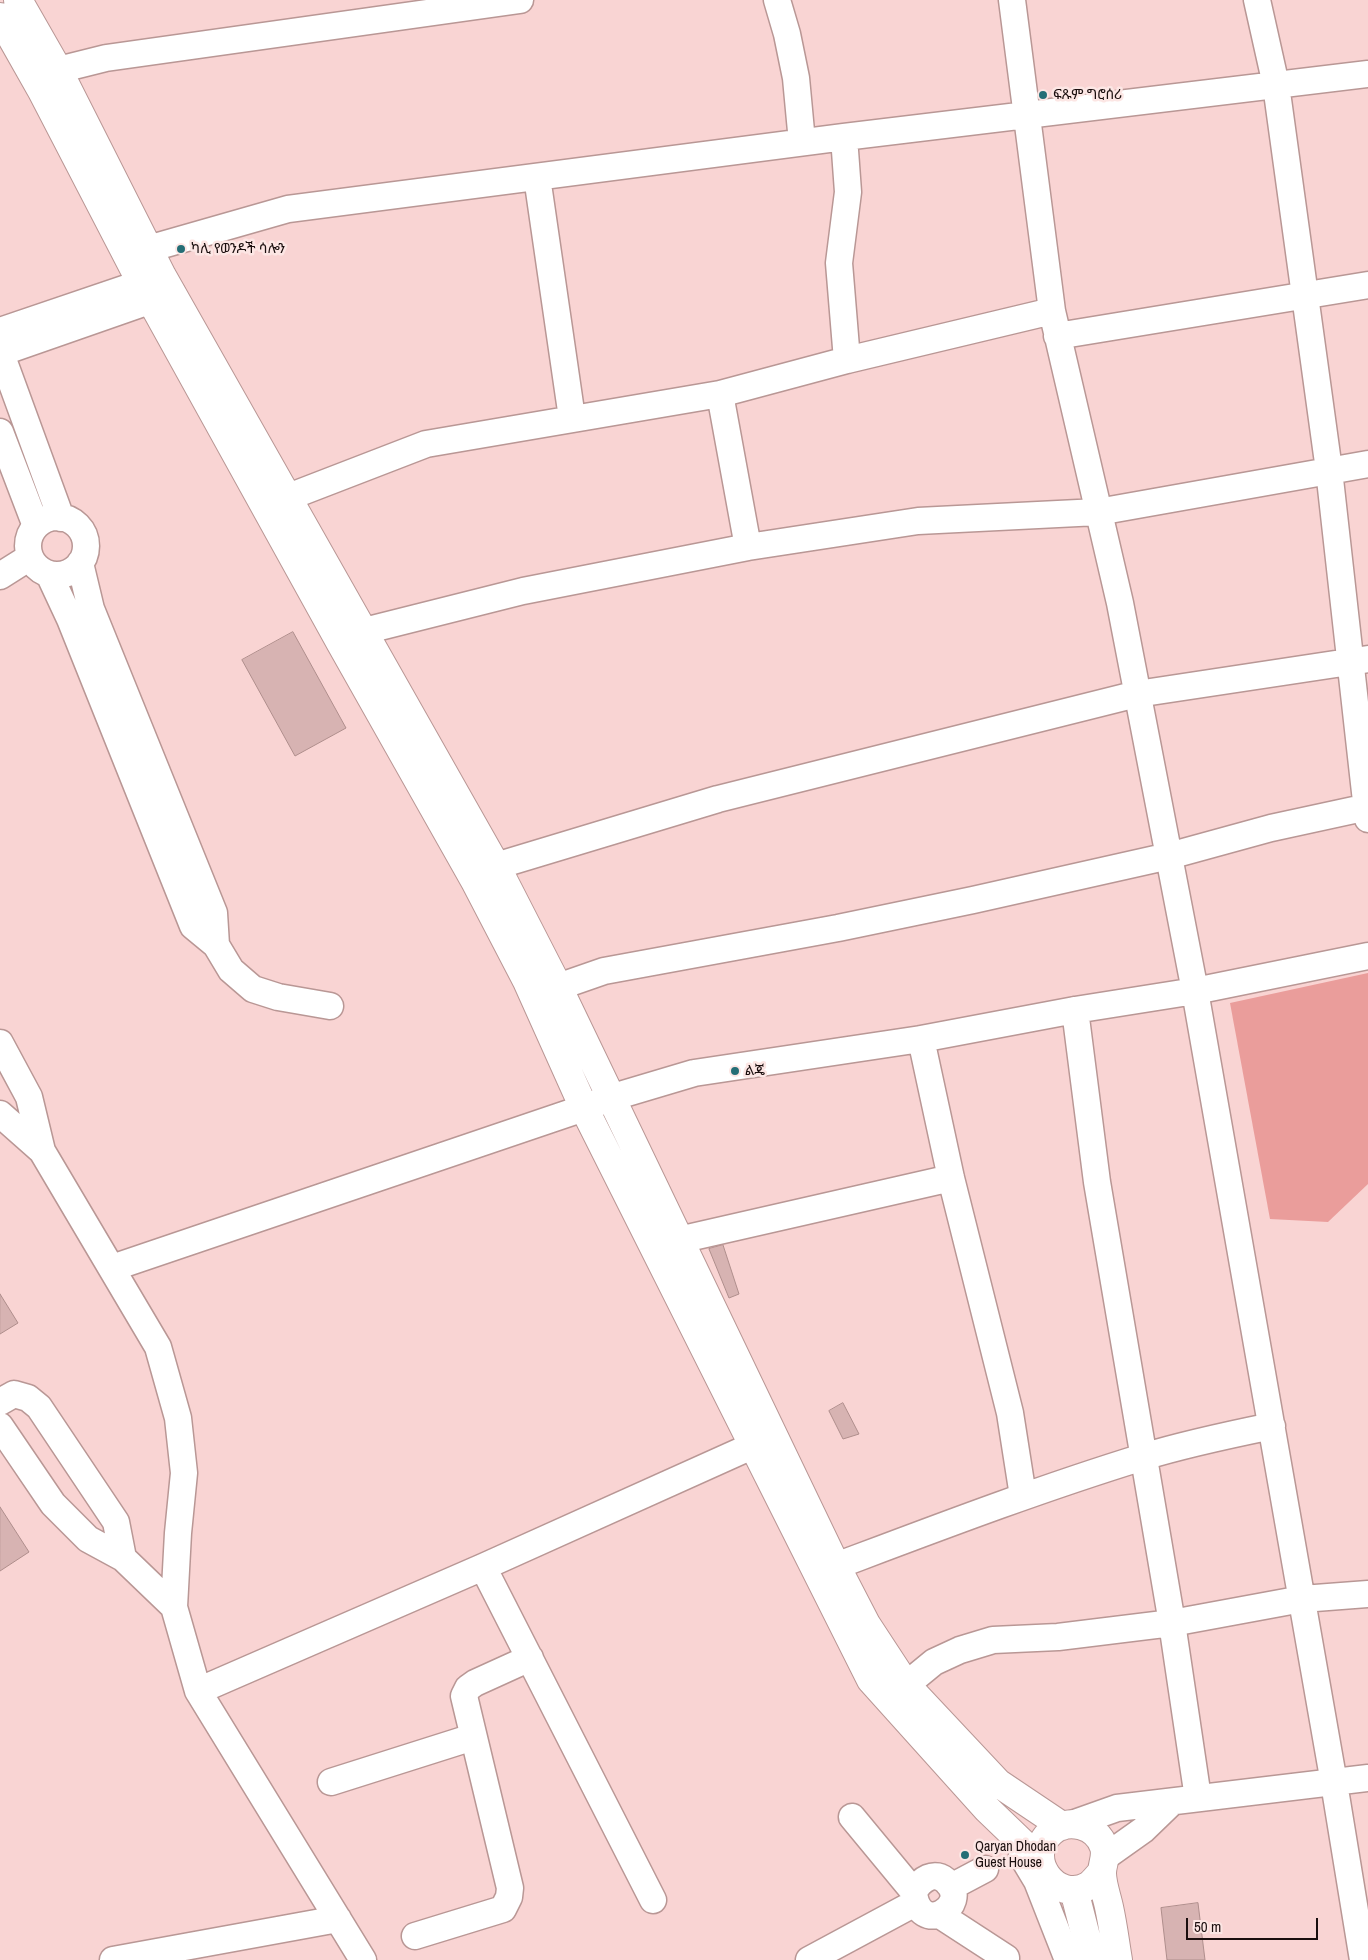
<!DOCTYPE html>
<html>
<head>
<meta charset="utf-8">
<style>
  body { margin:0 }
  #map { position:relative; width:1368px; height:1960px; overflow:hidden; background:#f9d4d3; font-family:"Archivo Narrow",sans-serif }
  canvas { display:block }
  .scale { position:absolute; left:1186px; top:1918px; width:132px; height:22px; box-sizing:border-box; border:2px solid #1a0e0e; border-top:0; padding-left:6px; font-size:15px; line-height:18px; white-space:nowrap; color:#1a0e0e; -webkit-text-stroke:4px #fce6e4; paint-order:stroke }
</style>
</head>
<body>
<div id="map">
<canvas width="1368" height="1960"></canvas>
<div class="scale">50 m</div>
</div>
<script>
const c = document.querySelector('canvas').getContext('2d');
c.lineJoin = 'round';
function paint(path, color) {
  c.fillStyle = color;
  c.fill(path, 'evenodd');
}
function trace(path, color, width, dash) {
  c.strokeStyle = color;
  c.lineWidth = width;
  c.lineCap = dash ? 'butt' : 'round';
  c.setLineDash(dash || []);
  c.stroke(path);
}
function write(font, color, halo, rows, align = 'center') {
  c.font = font + ' "Archivo Narrow","Noto Sans Ethiopic",sans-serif';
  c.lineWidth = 5;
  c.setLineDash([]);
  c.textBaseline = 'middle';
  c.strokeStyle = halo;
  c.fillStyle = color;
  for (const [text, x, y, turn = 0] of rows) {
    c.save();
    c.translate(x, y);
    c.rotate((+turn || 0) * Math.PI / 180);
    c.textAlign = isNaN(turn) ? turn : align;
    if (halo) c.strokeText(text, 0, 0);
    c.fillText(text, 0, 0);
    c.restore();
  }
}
const green = new Path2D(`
  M1368 973V1184L1328 1222 1270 1219 1230 1003Z`);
const building = new Path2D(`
  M293 632 346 728 295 756 242 660Z
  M723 1245 739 1294 729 1298 709 1249Z
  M0 1294 18 1323 0 1334Z
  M843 1403 859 1434 843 1439 829 1411Z
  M0 1507 29 1552 0 1571Z
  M1198 1903 1205 1960H1167L1161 1908Z`);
const minor = new Path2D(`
  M777 0 787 34 796 78 802 142
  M1012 0 1052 311 1120 603 1195 991 1334 1783 1363 1960
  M1257 0 1276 85 1329 470 1368 819
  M58 70 106 58 520 0
  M844 137 848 192 839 263 847 360
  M537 177 572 418
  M127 255 288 209 844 137 1368 74
  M0 331 162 276
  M1057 336 1368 285
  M0 351 61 518
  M0 353 172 293
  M720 394 748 547
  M0 432 36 526
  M286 498 426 444 720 394 847 360 1052 311
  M28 546a29 29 0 1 1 58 0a29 29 0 1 1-58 0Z
  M80 563 91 609 214 913 216 945
  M49 574 70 619 193 926 216 945 231 970 253 989 278 997 330 1006
  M0 576 30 557
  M364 631 523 591 748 547 918 521 1098 512 1368 464
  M496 866 718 799 1137 694 1368 659
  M558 987 604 971 838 928 973 900 1169 856 1271 828 1368 807
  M1075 1010 1097 1182 1172 1623 1198 1798
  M921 1039 951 1178 1010 1413 1023 1496
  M0 1043 29 1097 42 1151 158 1347 178 1418 184 1473 178 1533 174 1607 198 1691 363 1960
  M0 1114 42 1151
  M679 1240 951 1178
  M112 1268 584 1108 610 1098 694 1073 921 1039 1075 1010 1195 991 1368 956
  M0 1402 14 1394 28 1398 39 1407 116 1522 123 1558
  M0 1426 53 1504 88 1539 123 1558 174 1607
  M836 1566C937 1528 1039 1489 1143 1457 1185 1444 1228 1435 1272 1426
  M483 1567 653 1900
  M906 1685 934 1662 960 1650 993 1640 1058 1637 1172 1623 1302 1599 1368 1594
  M198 1691 483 1567 752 1446
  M331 1782 473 1737
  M852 1817 914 1892C918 1938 972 1906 947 1882 935 1869 920 1880 914 1892
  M1072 1824 1117 1808 1368 1778
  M1022 1856 1037 1881 1068 1960
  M1105 1857 1143 1830 1172 1802
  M951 1887 985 1869
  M940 1915 1006 1958
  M415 1936 503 1909 509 1897 510 1888 464 1696 468 1688 475 1683 530 1658
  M113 1960 338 1919
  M809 1960 915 1903`);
const major = new Path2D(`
  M18 0 58 70 162 276 496 866 558 987 836 1566 866 1624 906 1685 998 1783 1062 1826
  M0 17 42 91 142 284 340 642 475 881 527 981 584 1108 871 1680 987 1809 1039 1859
  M1102 1872C1097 1877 1093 1883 1088 1886 1056 1904 1022 1858 1051 1832 1068 1817 1097 1825 1104 1847 1107 1857 1102 1864 1102 1873 1102 1884 1107 1897 1109 1907 1113 1925 1115 1942 1118 1960
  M1074 1890 1092 1960`);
const markers = [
  [1043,95,5,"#246e76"],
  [181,249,5,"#246e76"],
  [735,1071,5,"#246e76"],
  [965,1855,5,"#246e76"]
];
const poiNames = [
  ["ፍጹም ግሮሰሪ",1053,95],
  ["ካሊ የወንዶች ሳሎን",191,249],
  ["ልጄ",745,1071],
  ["Qaryan Dhodan",975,1847],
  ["Guest House",975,1863]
];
paint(green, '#ea9d9b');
paint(building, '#d7b3b2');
trace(building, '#af8e8c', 1);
trace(minor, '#b99795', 29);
trace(major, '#b99795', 30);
trace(minor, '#fff', 26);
trace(major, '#fff', 28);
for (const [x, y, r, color] of markers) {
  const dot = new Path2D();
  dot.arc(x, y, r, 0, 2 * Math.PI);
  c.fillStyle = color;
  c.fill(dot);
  trace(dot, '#fce6e4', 2);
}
write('14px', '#1a0e0e', '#fce6e4', poiNames, 'left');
</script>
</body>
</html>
